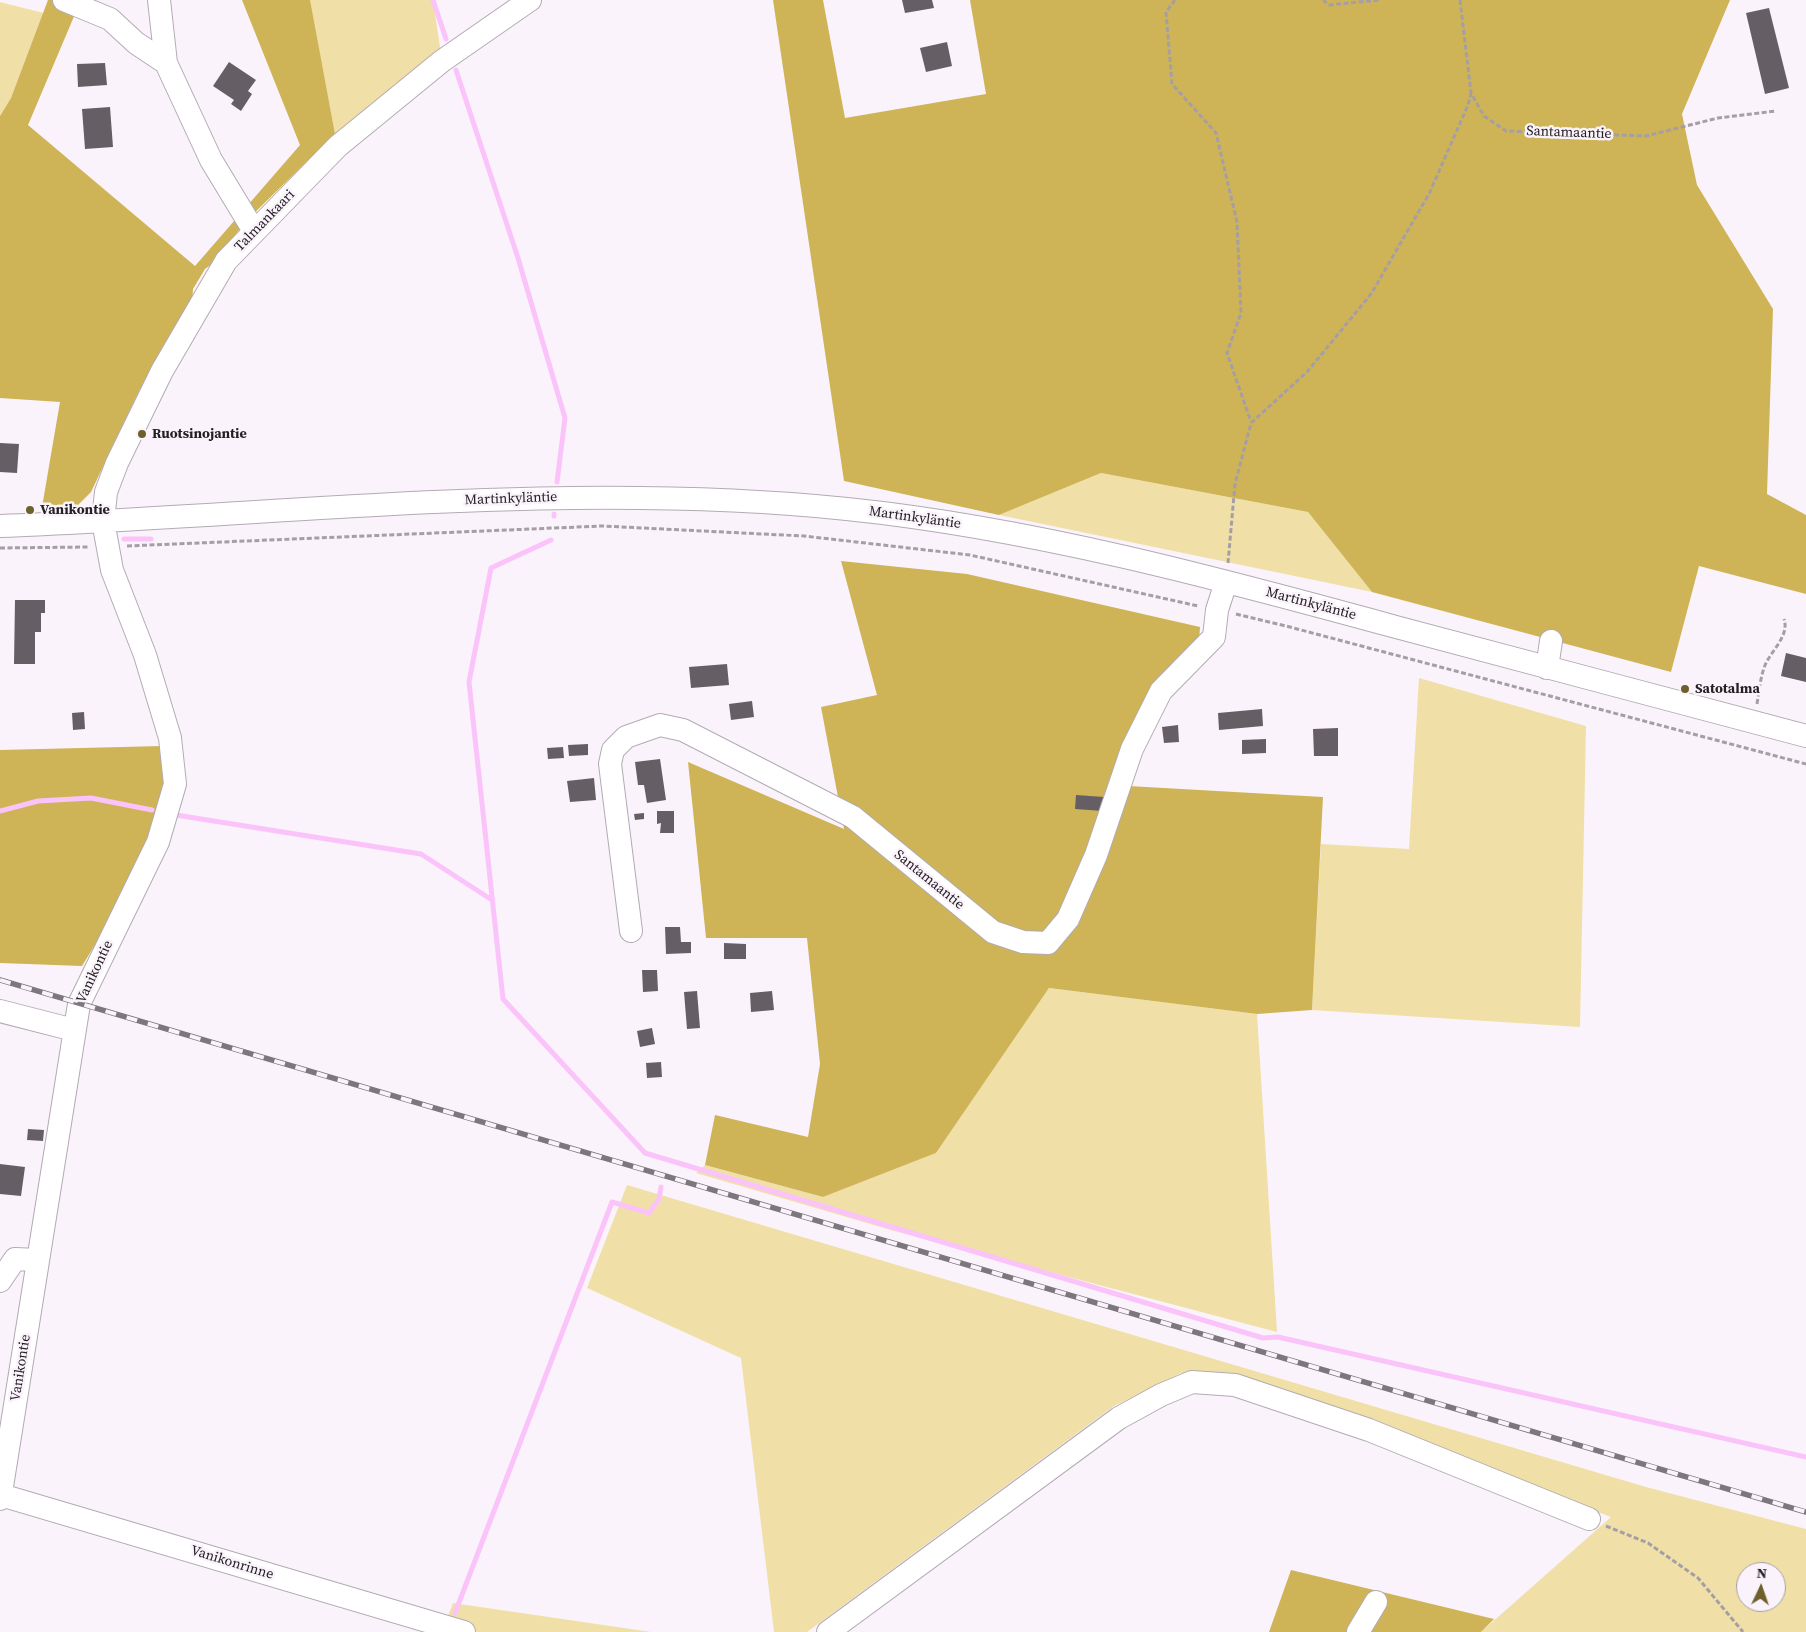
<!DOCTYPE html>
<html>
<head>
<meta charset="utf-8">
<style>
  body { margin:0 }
  #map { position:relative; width:1806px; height:1632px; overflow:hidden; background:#fbf3fb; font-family:"Source Serif 4",serif }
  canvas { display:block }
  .north { position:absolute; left:1736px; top:1562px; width:50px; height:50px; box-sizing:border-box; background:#fbf3fb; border:1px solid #a59fa5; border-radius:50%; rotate:3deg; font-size:14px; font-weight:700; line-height:20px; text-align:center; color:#232023 }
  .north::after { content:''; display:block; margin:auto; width:18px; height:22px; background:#6d602d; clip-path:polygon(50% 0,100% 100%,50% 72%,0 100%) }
</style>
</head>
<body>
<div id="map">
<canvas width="1806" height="1632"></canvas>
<div class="north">N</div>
</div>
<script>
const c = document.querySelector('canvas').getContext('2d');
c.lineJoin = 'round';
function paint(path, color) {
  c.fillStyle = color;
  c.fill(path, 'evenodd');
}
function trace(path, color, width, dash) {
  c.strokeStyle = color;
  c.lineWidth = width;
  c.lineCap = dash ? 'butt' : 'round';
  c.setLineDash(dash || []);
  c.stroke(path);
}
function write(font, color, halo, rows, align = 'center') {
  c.font = font + ' "Source Serif 4",serif';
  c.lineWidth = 5;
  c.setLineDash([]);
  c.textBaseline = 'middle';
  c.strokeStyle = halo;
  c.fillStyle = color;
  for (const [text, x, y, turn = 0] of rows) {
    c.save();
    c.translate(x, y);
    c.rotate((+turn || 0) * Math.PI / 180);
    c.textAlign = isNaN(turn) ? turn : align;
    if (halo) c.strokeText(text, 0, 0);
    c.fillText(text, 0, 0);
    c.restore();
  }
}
const green = new Path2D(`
  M309 0H433L442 61 335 134Z
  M0 2 44 13 11 98 0 116Z
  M1101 473 1308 512 1372 592 999 515Z
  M1419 678 1586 726 1580 1027 1312 1010 1321 844 1409 849Z
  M1049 988 1257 1014 1277 1332 891 1230 696 1173 705 1165 823 1197 936 1153Z
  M627 1185 1646 1487 1806 1529V1632H1481L1611 1517 1240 1377 1181 1373 1114 1406 807 1632H774L741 1358 587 1288ZM1746 1572H1776V1602H1746Z
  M453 1603 651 1632H442Z`);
const forest = new Path2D(`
  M48 0H81L28 125 195 266 300 145 242 0H310L335 134 245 222 216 261 205 269 193 289 192 304 139 391 91 492 78 505 42 507 60 402 0 398V116L11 98Z
  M773 0H823L845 118 986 94 970 0H1730L1682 114 1697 185 1773 309 1767 494 1806 515V594L1699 566 1671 672 1372 592 1308 512 1101 473 999 515 844 481Z
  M841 561 967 574 1200 627 1199 642 1111 785 1323 797 1312 1010 1257 1014 1049 988 936 1153 823 1197 705 1165 715 1115 808 1137 820 1064 807 938H706L688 762 844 829 821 707 877 695Z
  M170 738 158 842 82 966 0 963V750L162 746Z
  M1291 1570 1494 1619 1481 1632H1269Z`);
const stream = new Path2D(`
  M433 0 446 39
  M456 70 518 258 565 418 557 482
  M554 516V514
  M124 539H151
  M551 540 491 568 469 682 503 999 645 1153 1263 1338 1278 1337 1806 1457
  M0 811 38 801 91 798 152 810
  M176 815 421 854 492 900
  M455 1613 612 1202 649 1213 659 1199 661 1187`);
const building = new Path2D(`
  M902 0H932L934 8 905 13Z
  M1769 8 1789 88 1765 94 1746 13Z
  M947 42 952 66 926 72 920 48Z
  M229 62 256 80 248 91 252 94 241 111 231 104 234 100 213 86Z
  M105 63 107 85 78 87 77 64Z
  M110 107 113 147 85 149 82 109Z
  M0 443 19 444 17 473 0 472Z
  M15 600H45V613H41V632H35V664H14Z
  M1786 653 1806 658V682L1781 676Z
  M727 664 729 685 691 688 689 667Z
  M752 701 754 717 731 720 729 704Z
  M1262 709 1263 726 1219 730 1218 713Z
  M84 712 85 729 73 730 72 713Z
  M1178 725 1179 742 1164 743 1162 727Z
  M1338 728V756H1314L1313 729Z
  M1266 739V753L1242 754V740Z
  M588 744V755L569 756 568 745Z
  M563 747 564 758 548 759 547 748Z
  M660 759 666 800 647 803 644 785H638L635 762Z
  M594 778 596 800 570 802 567 781Z
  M1076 795 1104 797 1103 811 1075 809Z
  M657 811H674V833H660L661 823 657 824Z
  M644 813V819L635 820 634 814Z
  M665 927H680L681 942H691V953L666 954Z
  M724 943 746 944V959H724Z
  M642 970H657L658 991 643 992Z
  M697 991 700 1028 687 1029 684 992Z
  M772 991 774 1010 751 1012 750 993Z
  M652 1028 655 1044 640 1047 637 1031Z
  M661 1062 662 1077 647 1078 646 1063Z
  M28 1129 44 1130 43 1141 27 1140Z
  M0 1164 25 1167 21 1196 0 1194Z`);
const path = new Path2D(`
  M1175 0 1166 12 1172 84 1216 133 1237 222 1241 313 1227 353 1251 422
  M1323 0 1329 5 1380 0
  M1460 0 1471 93 1484 116 1506 131 1646 136 1718 118 1776 111
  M127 546 602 526 804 536 970 555 1198 606
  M0 548 88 547
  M1228 563 1235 484 1251 423 1307 372 1371 294 1429 194 1468 105 1471 93
  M1236 614 1286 626 1806 764
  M1757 704C1759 692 1760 680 1764 668 1769 652 1790 637 1784 619
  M1606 1526 1648 1543 1698 1578 1743 1632`);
const minor = new Path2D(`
  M64 0 110 19 136 43 166 63
  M159 0 166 63 211 160 254 231
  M0 526C282 515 565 480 847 509 1032 528 1217 578 1396 627 1533 664 1669 699 1806 736
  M1547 668 1551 641
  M631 931 610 764 613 750 626 737 660 725 683 730 853 817 993 932 1023 942 1048 943 1068 919 1096 855 1132 749 1161 691 1214 637 1217 610 1226 582
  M0 1011 74 1030
  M0 1281 15 1259 38 1260
  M1 1495 464 1632
  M0 1499 79 1004 158 842 175 784 170 738 145 655 112 570 103 521 106 492 117 463 162 371 226 261 338 146 442 61 530 0
  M828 1632 1119 1418 1161 1395 1192 1382 1235 1385 1369 1430 1589 1519
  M1358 1632 1376 1602`);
const rail = new Path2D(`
  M0 980 1806 1512`);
const markers = [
  [142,434,5,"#6d602d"],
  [30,510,5,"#6d602d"],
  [1685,689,5,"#6d602d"]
];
const streetNames = [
  ["Santamaantie",1569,133,2],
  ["Talmankaari",265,221,-46],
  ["Martinkyläntie",511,499,-2],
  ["Martinkyläntie",915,518,8],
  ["Martinkyläntie",1311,604,15],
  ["Santamaantie",929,880,39],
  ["Vanikontie",95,972,-65],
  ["Vanikontie",21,1368,-81],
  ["Vanikonrinne",232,1563,17]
];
const poiNames = [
  ["Ruotsinojantie",152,434],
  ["Vanikontie",40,510],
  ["Satotalma",1695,689]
];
paint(green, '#f0e0a7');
paint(forest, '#ceb456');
trace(stream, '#fac3f9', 5);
paint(building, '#665e65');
trace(minor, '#b3abb3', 24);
trace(path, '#a59fa5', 3, [5, 2.5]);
trace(minor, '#fff', 22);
trace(rail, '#7c777c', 5.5);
trace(rail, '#fbf3fb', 4, [11]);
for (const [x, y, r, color] of markers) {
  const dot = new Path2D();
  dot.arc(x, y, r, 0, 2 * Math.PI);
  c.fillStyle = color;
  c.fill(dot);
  trace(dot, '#fbf3fb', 2);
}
write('14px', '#232023', '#fbf3fb', streetNames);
write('bold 14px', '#232023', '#fbf3fb', poiNames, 'left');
</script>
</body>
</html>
